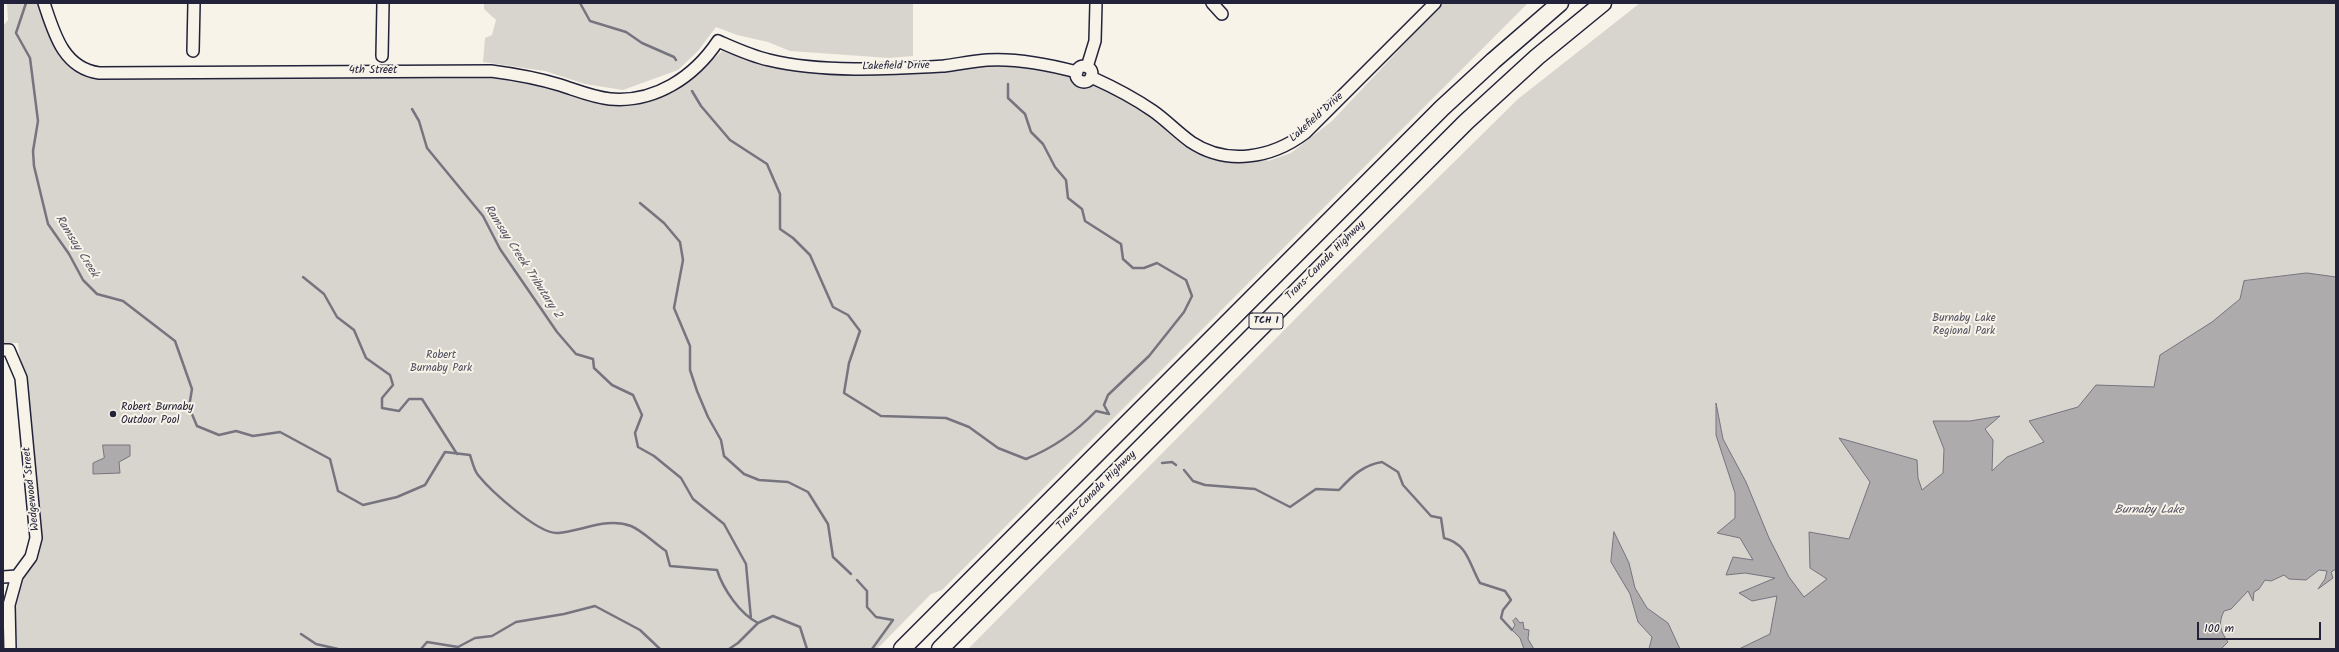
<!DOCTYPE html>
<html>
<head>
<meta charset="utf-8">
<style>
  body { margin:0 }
  #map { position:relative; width:2339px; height:652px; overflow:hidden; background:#f7f3e8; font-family:Kalam,sans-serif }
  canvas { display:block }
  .frame { position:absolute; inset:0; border:4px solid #22223b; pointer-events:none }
  .scale { position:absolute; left:2197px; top:622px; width:124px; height:18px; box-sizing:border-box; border:2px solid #22223b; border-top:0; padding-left:5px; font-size:12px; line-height:14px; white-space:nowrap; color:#22223b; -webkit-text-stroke:3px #f7f3e8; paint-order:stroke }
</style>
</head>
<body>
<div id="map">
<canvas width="2339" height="652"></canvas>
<div class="frame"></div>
<div class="scale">100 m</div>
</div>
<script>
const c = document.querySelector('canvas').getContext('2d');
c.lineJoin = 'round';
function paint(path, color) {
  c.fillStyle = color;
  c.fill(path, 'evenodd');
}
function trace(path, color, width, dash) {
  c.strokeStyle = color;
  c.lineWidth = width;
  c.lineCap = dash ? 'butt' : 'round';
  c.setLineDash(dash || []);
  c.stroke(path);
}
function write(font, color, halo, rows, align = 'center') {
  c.font = font + ' Kalam,sans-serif';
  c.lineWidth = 4;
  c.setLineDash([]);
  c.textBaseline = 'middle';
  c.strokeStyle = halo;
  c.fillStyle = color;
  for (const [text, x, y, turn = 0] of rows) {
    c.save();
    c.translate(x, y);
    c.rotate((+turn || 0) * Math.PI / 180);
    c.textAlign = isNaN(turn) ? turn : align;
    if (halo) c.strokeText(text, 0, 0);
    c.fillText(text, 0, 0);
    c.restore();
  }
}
const green = new Path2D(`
  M7 3H38L57 50 73 68 474 75 538 86 598 102H644L665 95 689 81 722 51 771 66 824 73 992 66 1027 67 1060 73 1074 78 1080 83 1096 85 1129 101 1220 159 1235 162 1266 159 1268 161 1291 153 1332 121 1443 3H1528L942 590 931 594 877 649H14C14 626 11 600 22 578 28 566 38 557 41 542L18 343H3V26L8 20Z
  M484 3H913V56L889 58 790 51 768 42 737 35 716 27 698 51 678 70 623 90 585 84 545 71 483 62 485 38 492 35 496 20 484 9Z
  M1640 3H2336V649H968L1319 295 1518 99Z`);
const water = new Path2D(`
  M2307 273 2336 277V569L2331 572 2333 578 2318 589 2325 579 2327 571 2319 570 2306 580 2289 579 2284 575 2271 581 2265 580 2259 589 2254 592 2253 601 2248 591 2231 609 2224 611C2218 623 2220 631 2228 642L2221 649H1739L1770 634 1777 596 1752 601 1739 593 1775 578 1745 573 1726 575 1733 557 1753 560 1740 538 1717 533 1735 518V493L1716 435V403L1723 439 1746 482 1769 538 1789 577 1804 597 1827 579 1810 568 1809 532 1849 539 1870 482 1839 438 1917 460 1918 478 1922 490 1943 473 1944 449 1933 421H1970L2000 416 1985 429 1993 440 1992 471 2007 457 2044 442 2029 421 2078 407 2096 385 2154 387 2160 355 2212 322 2240 299 2244 281Z
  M103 445H130V456L119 462 120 473 93 474V463L104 458Z
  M1614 532 1629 563 1635 588 1647 608 1668 623 1680 649H1649L1652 637 1638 622 1630 594 1611 562Z
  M1516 618 1520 623 1523 622 1524 629 1529 630 1528 639 1534 649H1524L1520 638 1512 630 1515 625 1513 621Z`);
const stream = new Path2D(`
  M26 3 16 33 30 58 38 121 33 151 34 166 48 224 69 254 83 280 97 294 123 301 175 341 192 389 189 407 197 426 219 435 236 431 253 436 280 432 330 459 338 491 363 505 397 497 425 485 445 452 470 455C472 461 474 470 478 475 490 490 539 535 558 533 582 531 607 517 631 526 643 531 655 544 666 551L670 566 717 570C723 589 740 614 758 623L773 616 800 627 807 649
  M580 3 590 21 626 32 642 43 674 57 676 60
  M1008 84V98L1025 114 1031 132 1043 144 1055 167 1066 180 1068 198 1082 209 1085 221 1121 244 1123 259 1133 268H1144L1157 263 1186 280 1192 296 1184 312 1149 356 1108 395 1104 405 1109 414
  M692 91 701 106 730 140 767 164 780 194V229L793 238 810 255 833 307 848 315 860 331 849 363 844 393 881 416 946 418 969 427 998 448 1026 459C1053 448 1076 432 1096 411L1109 414
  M412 109 419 121 427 148 483 216 500 249 557 332 576 354 593 359 594 368 612 385 633 395 642 415 635 433 638 447 654 456 681 478 693 499 724 524 746 564 751 619
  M640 203 664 223 680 242 683 260 674 308 690 346V370L697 391 708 417 721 440 724 456 744 474 759 480 788 482 808 492 828 524 833 557 851 574
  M303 277 324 294 337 317 354 330 366 358 390 375 393 385 382 398V408L399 411 409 399H422L457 454
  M1162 463 1172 462 1176 465
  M1184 470 1193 481 1205 485 1255 489 1290 507 1316 489 1339 490C1352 476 1363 465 1382 462L1398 472 1403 485 1431 516 1441 518 1444 538C1468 544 1469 564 1480 583L1505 591 1511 600 1503 610 1501 618 1512 630
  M857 580 867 591V607L876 617 893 620 872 649
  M301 634 316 644 338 649
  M421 649 427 642 458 647 475 638 492 636 516 622 564 614 595 606 640 630 660 649
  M729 649 738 643 758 623`);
const minor = new Path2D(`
  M44 3C54 33 63 68 99 73L491 71C514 74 537 78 560 85 576 90 592 97 610 99 655 103 694 77 718 41 734 48 751 56 769 60 822 73 890 69 944 66 959 64 973 61 987 60 1017 58 1047 64 1077 72
  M1212 3 1222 14
  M193 51 194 3
  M382 56 383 3
  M1076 74a8 8 0 1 1 16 0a8 8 0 1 1-16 0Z
  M1087 67 1095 41 1096 3
  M1091 77C1113 87 1133 97 1153 111 1166 120 1177 132 1191 142 1227 166 1272 158 1305 133L1435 3
  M3 350H9L21 378 36 538 31 557 17 576 9 605 10 649
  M3 577 17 576`);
const highway = new Path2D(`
  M902 649 1442 108 1493 61 1560 3
  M940 649 1466 122 1537 57 1603 3`);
const markers = [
  [113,414,4,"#22223b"]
];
const shields = [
  [1266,321,34]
];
const shieldNames = [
  ["TCH 1",1266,321]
];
const streetNames = [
  ["Lakefield Drive",896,67,-1],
  ["4th Street",373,71],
  ["Lakefield Drive",1317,118,-42],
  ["Trans-Canada Highway",1326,261,-45],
  ["Wedgewood Street",32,489,-96],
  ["Trans-Canada Highway",1097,491,-45]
];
const parkNames = [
  ["Burnaby Lake",1964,319],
  ["Regional Park",1964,332],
  ["Robert",441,356],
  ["Burnaby Park",441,369]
];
const poiNames = [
  ["Robert Burnaby",121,408],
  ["Outdoor Pool",121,421]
];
const waterNames = [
  ["Ramsay Creek",76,247,58],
  ["Ramsay Creek Tributary 2",522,262,57],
  ["Burnaby Lake",2149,511]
];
paint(green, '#d8d5cf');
paint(water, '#aeabad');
trace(water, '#76747f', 1);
trace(stream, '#76747f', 2.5);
trace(minor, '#22223b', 14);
trace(highway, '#22223b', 19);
trace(minor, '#f7f3e8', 11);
trace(highway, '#f7f3e8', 16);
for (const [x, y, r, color] of markers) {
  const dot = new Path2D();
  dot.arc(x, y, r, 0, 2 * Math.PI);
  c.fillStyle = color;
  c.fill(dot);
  trace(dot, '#f7f3e8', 1.5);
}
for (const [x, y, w] of shields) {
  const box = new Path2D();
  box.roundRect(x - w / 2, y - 8, w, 16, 3);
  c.fillStyle = '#f7f3e8';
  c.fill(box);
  trace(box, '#22223b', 1);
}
write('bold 10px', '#22223b', null, shieldNames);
write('11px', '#22223b', '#f7f3e8', streetNames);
write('11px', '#504f60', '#f7f3e8', parkNames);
write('11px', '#22223b', '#f7f3e8', poiNames, 'left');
write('italic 12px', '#535263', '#f7f3e8', waterNames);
</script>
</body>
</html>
